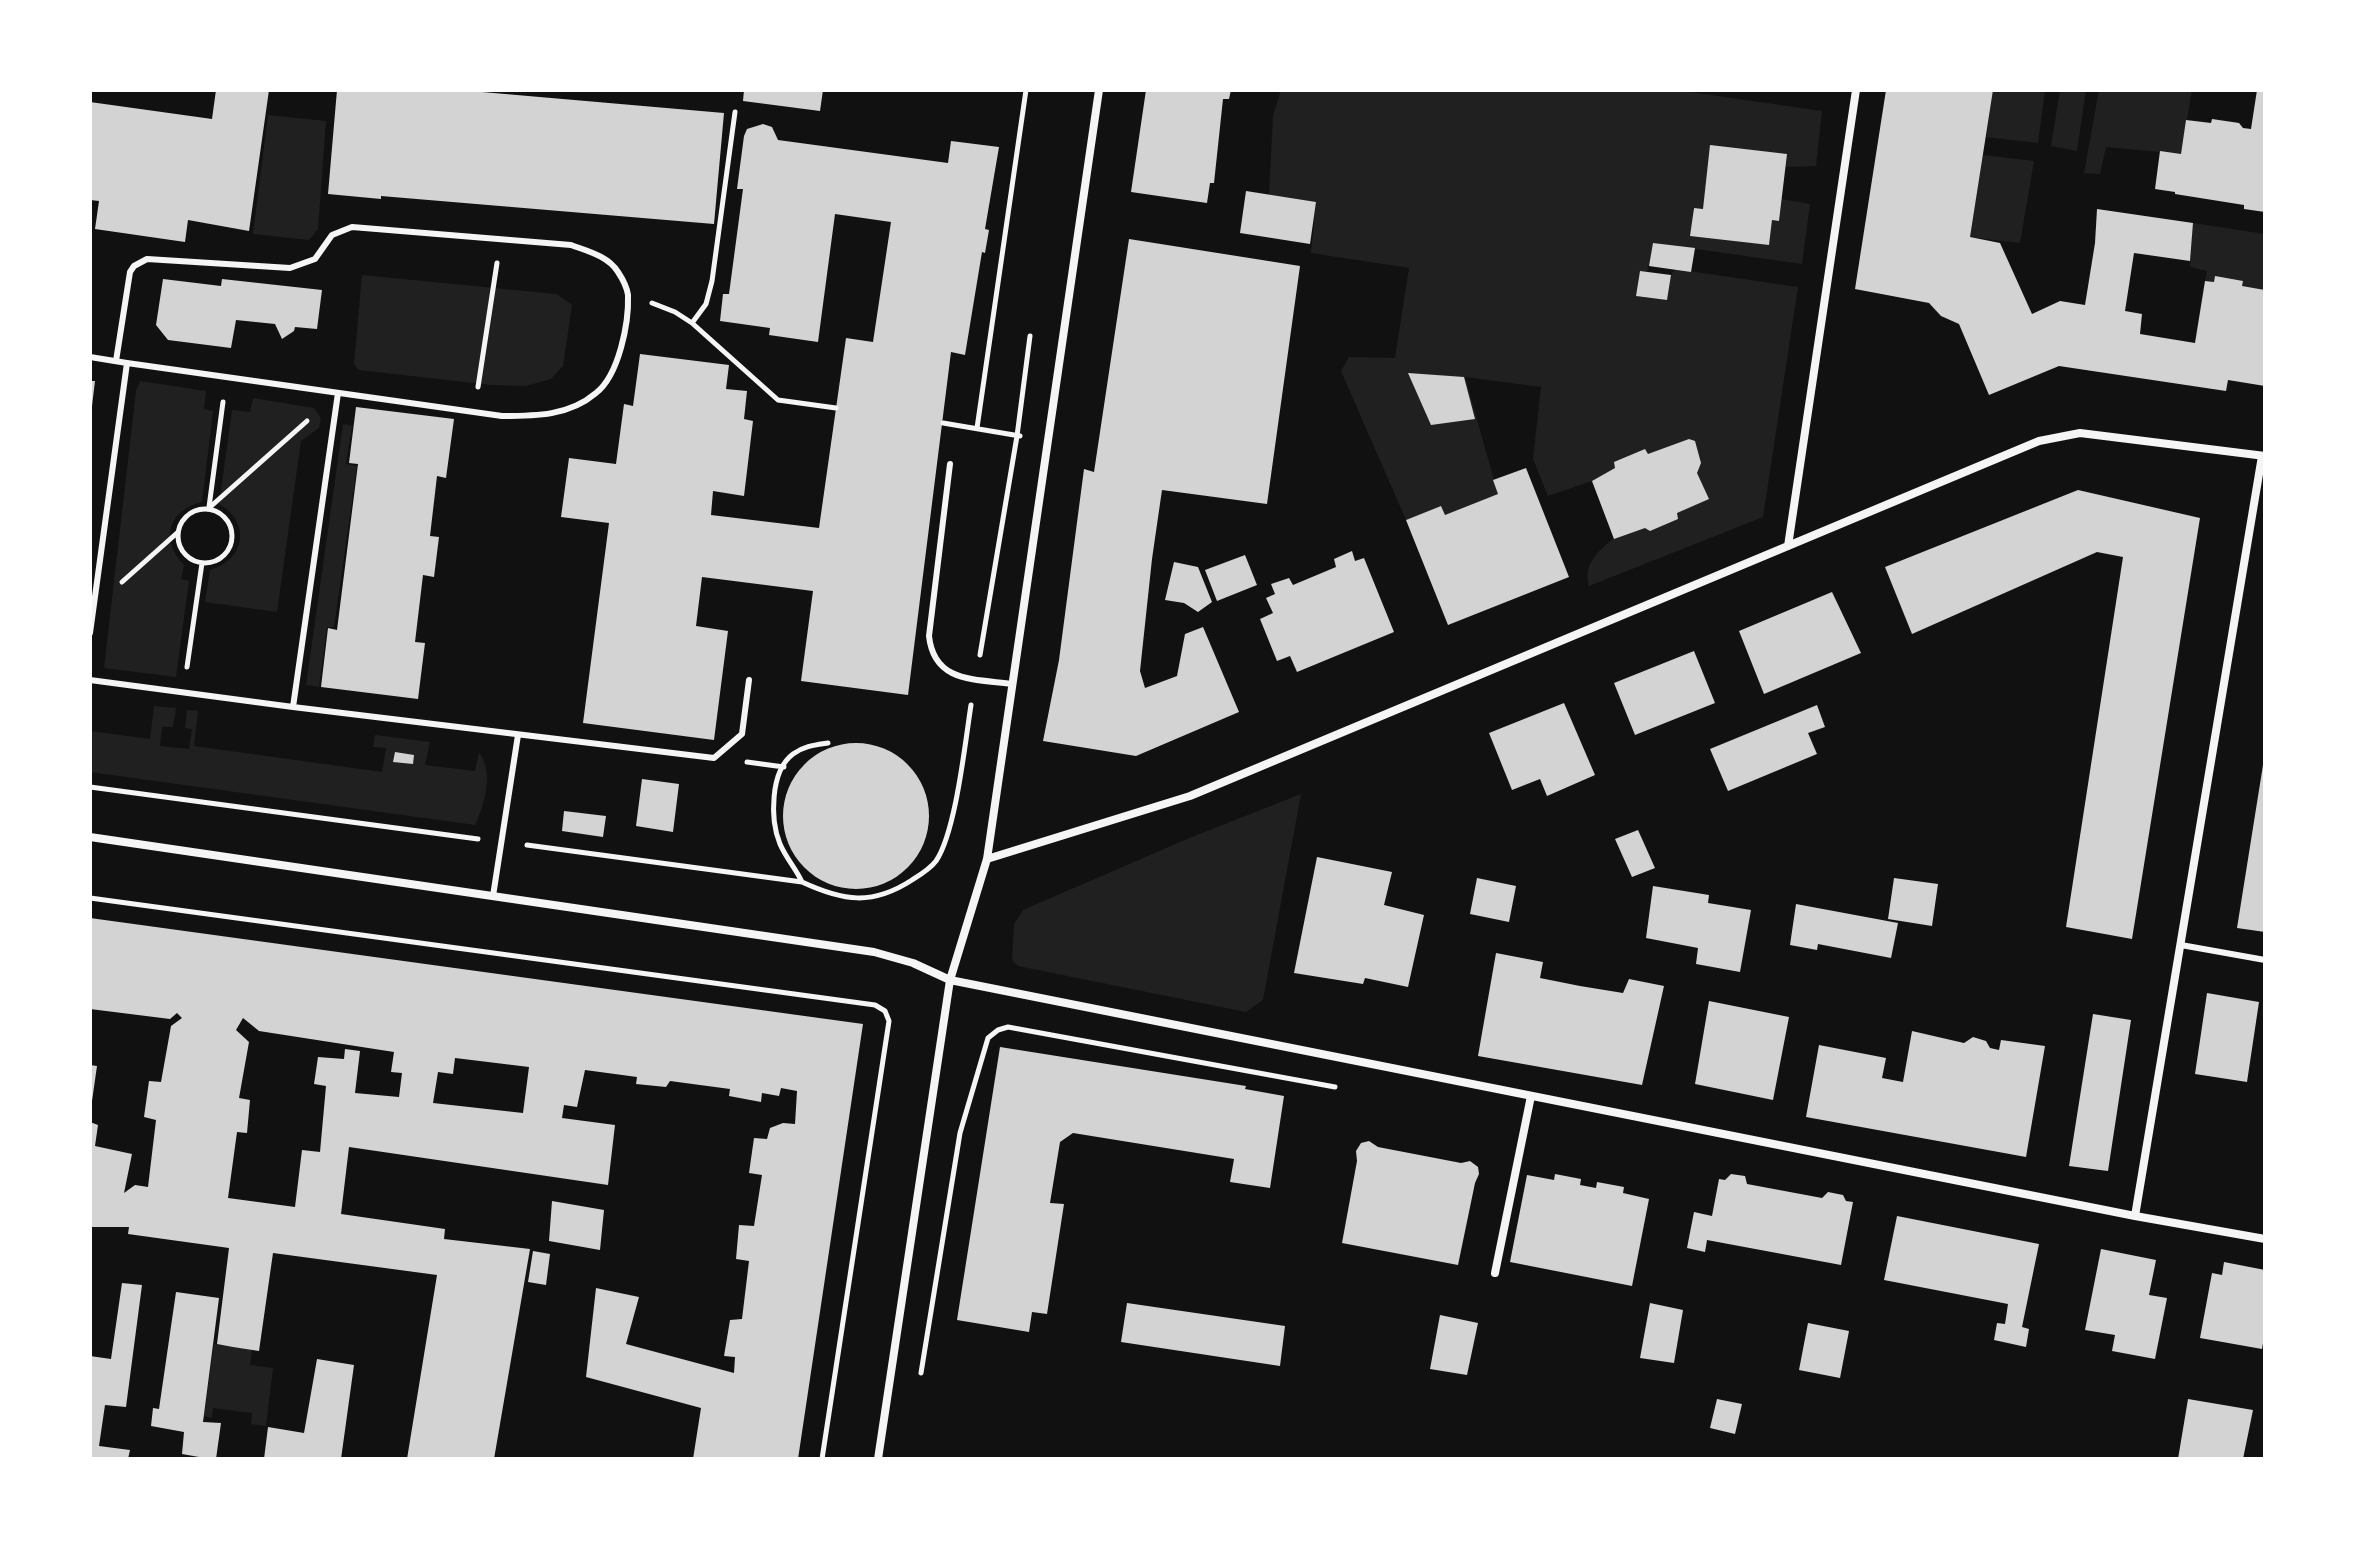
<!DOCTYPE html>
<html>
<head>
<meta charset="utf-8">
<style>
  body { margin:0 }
  #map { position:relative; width:2355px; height:1549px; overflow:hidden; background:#111; font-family:"Fira Sans",sans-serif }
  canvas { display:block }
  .frame { position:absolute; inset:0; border:92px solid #fff; pointer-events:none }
</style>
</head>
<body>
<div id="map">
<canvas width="2355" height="1549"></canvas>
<div class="frame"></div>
</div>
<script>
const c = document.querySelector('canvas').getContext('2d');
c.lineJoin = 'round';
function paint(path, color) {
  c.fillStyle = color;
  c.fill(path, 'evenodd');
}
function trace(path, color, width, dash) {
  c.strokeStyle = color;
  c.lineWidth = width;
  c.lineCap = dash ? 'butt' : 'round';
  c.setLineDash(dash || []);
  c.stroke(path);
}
const green = new Path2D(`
  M1281 90H1676L1822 111 1816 166 1785 167 1703 209 1693 208 1691 236 1769 245 1772 220 1779 221 1782 199 1810 204 1802 264 1654 243 1647 272 1640 271 1636 296 1667 300 1671 275 1675 269 1798 287 1763 517 1589 586C1583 564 1598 551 1614 538L1592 481 1548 496 1533 459 1541 387 1465 377 1498 494 1445 515 1441 506 1406 520 1341 371 1349 357 1395 358 1409 268 1311 253 1316 202 1269 195 1273 116Z
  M1993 90H2045L2038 143 1986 137Z
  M2060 90H2086L2077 151 2051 146Z
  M2099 90H2192L2181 154 2106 147 2100 174 2084 173Z
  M268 115 326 121 318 229 309 240 253 234Z
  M1983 155 2034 161 2020 243 1970 237Z
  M2193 223 2265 234V290L2242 286 2215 276 2214 282 2205 281 2207 271 2190 267Z
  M362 275 556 294 572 305 563 366 551 379 526 386 491 385 359 370 354 364Z
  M140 381 206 391 204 409 213 411 202 502C168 510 160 540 184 565L181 579 189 581 176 677 104 668 136 391Z
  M253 398 314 408 321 418 319 428 301 441 277 612 205 602 210 570C245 560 252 523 219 504L232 410 250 412Z
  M343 424 352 426 346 464 357 466 334 627H327L319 687 306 685Z
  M154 706 176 708 173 727H162L160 746 189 749 192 729 185 728 187 710 198 711 194 746 382 772 386 748 373 747 375 735 430 742 425 765 475 771 479 752C494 773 485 803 475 825L90 772V731L150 739Z
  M1301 794 1263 1000 1246 1012 1018 966 1012 960 1014 924 1023 910 1187 839Z
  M214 1344 252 1349 250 1365 273 1368 266 1426 251 1424 252 1413 213 1408 212 1418 204 1416Z`);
const building = new Path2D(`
  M216 90H269L249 231 188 220 185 242 95 229 99 201 90 200V102L212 119Z
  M337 90H459L724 113 714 224 381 196V199L328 194Z
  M744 90H823L820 111 743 101Z
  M1146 90H1231L1229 99H1223L1214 183H1210L1207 203 1131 192Z
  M1886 90H1993L1970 237 2000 243 2032 314 2060 301 2085 305 2095 243 2097 209 2193 223 2190 261 2134 253 2125 311 2142 314 2140 334 2195 343 2205 281 2214 282 2215 276 2243 281 2242 286 2265 290V386L2228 380 2226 391 2059 366 1989 395 1959 324 1941 316 1929 303 1855 289Z
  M2257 90H2265V212L2244 209V205L2175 194V192L2155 189 2160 151 2181 154 2186 120 2211 123 2212 119 2239 123 2243 128 2251 129Z
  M763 124 772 127 778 140 948 163 951 141 999 147 985 229 989 230 985 253 982 252 965 355 951 352 908 695 801 681 813 591 702 577 696 626 728 631 714 740 583 723 609 523 561 517 569 458 616 464 624 404 633 406 640 354 729 365 726 389 747 391 744 419 753 421 744 496 713 491 711 515 819 528 846 338 873 342 891 222 835 214 818 342 769 335 770 328 720 321 723 294H729L743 189H737L744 136 747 129Z
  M1710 145 1787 154 1779 221 1772 220 1769 245 1690 236 1694 208 1703 209Z
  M1246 191 1316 202 1310 244 1240 233Z
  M1129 239 1300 266 1267 504 1162 490 1152 559 1140 671 1145 688 1177 676 1185 634 1203 627 1239 712 1136 756 1043 741 1059 660 1084 469 1094 472Z
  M1653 243 1695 248 1691 272 1649 266Z
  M1640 271 1671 275 1667 300 1636 296Z
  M163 279 221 286 222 279 322 290 317 329 295 327 294 331 282 339 275 324 236 320 231 348 168 340 156 325Z
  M1408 373 1464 377 1475 419 1431 425Z
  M90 381H95L92 406 90 405Z
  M356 407 454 419 446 478 437 476 430 536 439 537 434 577 423 575 415 642 425 643 418 699 321 687 328 628 337 630 358 464 349 463Z
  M1689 439 1695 441 1701 463 1697 473 1709 499 1677 513 1678 519 1650 531 1645 528 1614 539 1592 481 1615 468 1614 462 1645 449 1648 454Z
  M1526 468 1569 577 1448 625 1406 520 1441 506 1445 515 1498 494 1493 480Z
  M2078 490 2200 518 2132 939 2066 927 2123 557 2097 552 1912 634 1885 567Z
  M1352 551 1355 561 1364 558 1394 632 1297 672 1290 656 1277 661 1260 619 1273 613 1266 598 1275 594 1271 584 1289 578 1293 585 1336 567 1334 559Z
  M1245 555 1257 585 1217 601 1205 570Z
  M1174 562 1198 567 1212 602 1198 612 1184 603 1165 600Z
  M1832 592 1861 653 1764 694 1739 631Z
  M1694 651 1715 703 1635 735 1614 683Z
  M1564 703 1595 775 1547 796 1540 779 1512 790 1489 733Z
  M1817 705 1825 727 1808 733 1817 754 1728 791 1710 749Z
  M783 816a73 73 0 1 1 146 0a73 73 0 1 1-146 0Z
  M395 752 414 755 413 764 393 762Z
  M2263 765H2265V932L2237 928Z
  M642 779 679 784 673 832 636 826Z
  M564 811 606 816 603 837 562 831Z
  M1638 830 1655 868 1632 877 1615 839Z
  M1317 857 1392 872 1384 905 1424 915 1408 987 1365 978 1363 984 1294 973Z
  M1477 878 1516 886 1509 922 1470 914Z
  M1894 878 1938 884 1932 926 1888 919Z
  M1653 886 1709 895 1708 903 1751 910 1740 972 1696 964 1698 948 1646 938Z
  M1796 904 1898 923 1891 958 1818 944 1817 950 1790 945Z
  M90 918 863 1024 798 1459H693L701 1408 586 1377 596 1288 639 1297 626 1344 734 1373 735 1357 724 1356 730 1320 742 1319 749 1261 736 1259 739 1225 754 1226 762 1175 749 1173 754 1138 767 1139 770 1128 783 1123 795 1124 797 1091 781 1088 779 1096 762 1093 761 1102 729 1096 730 1089 670 1081 666 1087 636 1084 637 1077 585 1070 577 1107 564 1105 562 1118 615 1125 608 1185 349 1147 341 1214 445 1229 444 1239 530 1249 494 1459H407L437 1275 273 1253 259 1351 233 1347 217 1344 229 1248 128 1234 129 1227H90V1122L98 1125 95 1146 132 1154 124 1193 135 1185 148 1187 156 1120 144 1117 149 1081 161 1082 171 1026 182 1018 177 1013 170 1019 90 1009ZM243 1018 259 1031 394 1052 391 1072 402 1073 399 1097 355 1093 360 1051 345 1049 344 1059 318 1057 314 1084 326 1086 320 1152 302 1150 295 1207 228 1198 237 1132 247 1133 250 1100 239 1098 249 1042 236 1030ZM455 1058 529 1067 523 1113 433 1103 438 1072 453 1074Z
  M1496 953 1543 962 1540 978 1580 986 1623 993 1629 979 1664 986 1642 1085 1478 1056Z
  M2207 993 2259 1002 2247 1082 2195 1074Z
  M1709 1001 1789 1017 1773 1100 1695 1084Z
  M2093 1014 2131 1020 2108 1171 2069 1166Z
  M1912 1031 1964 1043 1973 1037 1986 1041 1990 1048 1999 1050 2001 1040 2045 1046 2026 1157 1806 1117 1819 1045 1886 1058 1882 1078 1903 1082Z
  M1000 1047 1246 1086 1245 1089 1284 1096 1270 1188 1230 1182 1234 1159 1073 1133 1060 1142 1050 1203 1064 1204 1047 1314 1032 1312 1029 1332 957 1320Z
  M90 1065 97 1066 92 1101H90Z
  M1369 1141 1378 1147 1461 1163 1470 1161 1478 1167 1479 1174 1475 1183 1458 1265 1342 1243 1357 1161 1356 1151 1361 1143Z
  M1555 1174 1581 1179 1580 1185 1596 1188 1597 1182 1624 1187 1623 1193 1649 1199 1632 1286 1510 1262 1527 1175 1554 1180Z
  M1731 1174 1745 1176 1747 1184 1822 1198 1828 1192 1843 1195 1846 1201 1853 1202 1841 1265 1707 1240 1705 1252 1687 1248 1694 1212 1712 1216 1719 1179 1725 1180Z
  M552 1201 604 1210 600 1250 549 1241Z
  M1897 1216 2039 1244 2022 1327 2029 1329 2026 1347 1994 1340 1997 1323 2005 1324 2008 1304 1884 1280Z
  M2101 1249 2156 1260 2149 1295 2167 1298 2155 1359 2112 1351 2115 1335 2085 1330Z
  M533 1251 550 1254 546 1285 528 1282Z
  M2224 1262 2265 1270V1331L2262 1349 2200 1338 2212 1273 2222 1275Z
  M122 1283 142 1285 126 1407 105 1405 99 1446 130 1450 128 1459H90V1356L111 1359Z
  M176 1292 219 1298 203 1422 221 1423 216 1459H199V1457L182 1454 184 1432 151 1426 153 1408 159 1409Z
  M1127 1303 1285 1326 1280 1366 1121 1342Z
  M1650 1303 1683 1310 1674 1363 1640 1358Z
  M1440 1315 1478 1323 1467 1375 1430 1369Z
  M1808 1323 1849 1331 1840 1378 1799 1370Z
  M317 1359 354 1365 341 1459H264L268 1427 304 1433Z
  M1717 1399 1742 1404 1735 1434 1710 1428Z
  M2188 1399 2253 1410 2243 1459H2178Z`);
const path = new Path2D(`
  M652 303 675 312 692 323 778 400 836 408
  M692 323 706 304 712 281 735 112
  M478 387 497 263
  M943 423 1020 436
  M977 428 1026 90
  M209 507 223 402
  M209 508 307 421
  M178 536a27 27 0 1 1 54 0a27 27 0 1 1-54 0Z
  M122 582 177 533
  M980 655 1017 436 1030 336
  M187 667 202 563
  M747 762 784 767
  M90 787 478 839
  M527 845 802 882C843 901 872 906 912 880 920 875 930 869 936 861 956 831 965 743 971 705
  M802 882C796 869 786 858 780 844 770 820 770 771 793 754 804 746 815 745 828 743
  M90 898 875 1005 885 1011 889 1021 822 1459
  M921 1373 960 1133 988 1038 998 1030 1008 1027 1335 1087`);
const service = new Path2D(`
  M90 357 127 363 502 416C536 416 569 416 596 393 619 375 629 323 628 295 627 288 622 278 618 272 608 256 587 251 571 245L352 227 332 235 315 259 290 268 147 259 134 266 130 272 116 361
  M950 464 929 636C934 683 975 679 1013 684
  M90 633 127 363
  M90 680 293 707 714 758 742 734 749 680
  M293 707 338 393
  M493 896 518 735
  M2181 945 2265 960`);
const minor = new Path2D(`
  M1788 546 1856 90
  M90 837 874 952 913 963 950 980 2135 1216 2265 1239
  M987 859 1190 796 2039 441 2080 433 2265 456
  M2135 1216 2262 456
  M1495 1273 1531 1096
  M878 1459 950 980 987 859 1099 90`);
paint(green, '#202020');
paint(building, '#d3d3d3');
trace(path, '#f5f5f5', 5);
trace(service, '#f5f5f5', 6);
trace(minor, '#f5f5f5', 8);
</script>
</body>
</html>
